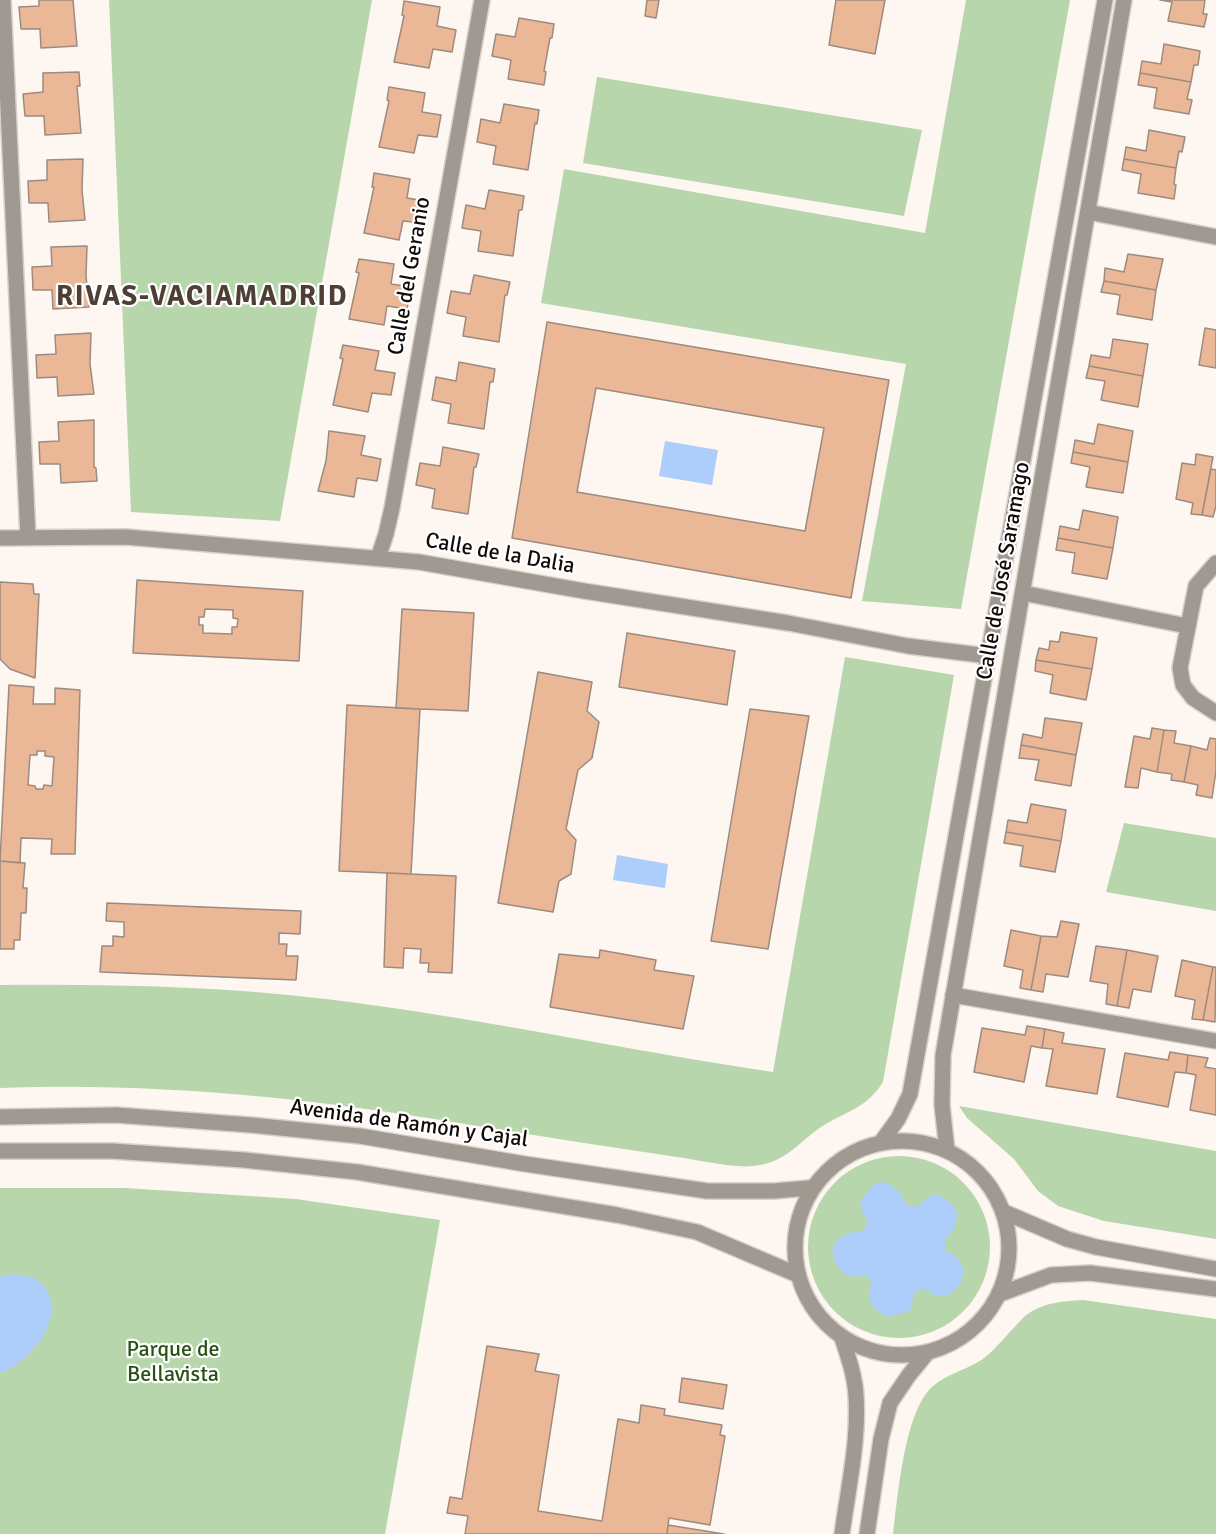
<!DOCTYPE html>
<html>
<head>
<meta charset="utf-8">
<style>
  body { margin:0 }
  canvas { display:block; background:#fef6f1 }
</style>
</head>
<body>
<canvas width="1216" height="1534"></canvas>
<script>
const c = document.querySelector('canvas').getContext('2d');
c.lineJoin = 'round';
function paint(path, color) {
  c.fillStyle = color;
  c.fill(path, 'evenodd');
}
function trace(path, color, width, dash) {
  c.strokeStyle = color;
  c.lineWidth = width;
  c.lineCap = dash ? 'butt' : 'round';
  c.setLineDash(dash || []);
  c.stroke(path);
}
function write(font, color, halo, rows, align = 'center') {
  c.font = font + ' Signika,sans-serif';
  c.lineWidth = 4.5;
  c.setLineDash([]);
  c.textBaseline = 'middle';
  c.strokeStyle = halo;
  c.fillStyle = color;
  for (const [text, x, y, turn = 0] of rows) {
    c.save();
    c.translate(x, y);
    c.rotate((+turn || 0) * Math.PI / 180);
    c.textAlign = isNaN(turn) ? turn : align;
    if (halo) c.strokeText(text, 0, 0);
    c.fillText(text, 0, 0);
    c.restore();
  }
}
const green = new Path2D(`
  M109 0H372L280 521 131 512Z
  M966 0H1070L961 609 862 601 906 364 541 303 564 169 925 233Z
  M597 77 922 130 904 216 583 163Z
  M845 657 954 675 883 1082C866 1109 846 1111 821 1127 799 1142 788 1160 760 1165 738 1170 700 1160 677 1157 604 1146 532 1135 459 1123 308 1098 153 1082 0 1088V985C108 984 218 986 326 999 476 1017 624 1050 773 1072Z
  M1124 823 1216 838V911L1106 892Z
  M959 1106 1216 1151V1239L1104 1221 1058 1206 1038 1191 1014 1159 967 1118Z
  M808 1247a91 91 0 1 1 182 0a91 91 0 1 1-182 0Z
  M0 1188H125L296 1199 440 1220 385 1534H0Z
  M1083 1300 1216 1319V1534H893C898 1497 904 1411 933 1386 949 1372 972 1369 988 1355 1001 1343 1011 1330 1023 1318 1039 1303 1062 1301 1083 1300Z`);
const water = new Path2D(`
  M665 441 718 450 712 485 659 476Z
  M617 855 668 864 665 888 613 880Z
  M882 1182C896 1187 901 1192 906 1205L918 1207C925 1199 930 1195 940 1195L956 1208C958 1222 956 1230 945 1239L946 1251C982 1264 954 1313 926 1289L915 1292 910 1311 888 1317C873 1310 863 1297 872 1281L867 1276C861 1276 853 1277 847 1275 842 1273 839 1269 837 1265 824 1244 842 1232 862 1231L868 1222 862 1211 860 1202 873 1185Z
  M12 1274C20 1276 33 1276 39 1281 73 1311 32 1362 0 1373V1277Z`);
const building = new Path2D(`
  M39 0H73L77 46 41 48 40 29H21L19 7 39 6Z
  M647 0H659L656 18 645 16Z
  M836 0H885L875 54 829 45Z
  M1160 0H1205L1203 14H1207L1204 27 1168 21 1172 2Z
  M404 1 440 7 437 26 456 30 452 52 433 49 429 68 394 62 404 16 402 15Z
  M519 18 554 24 552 38H550L544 71 546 72 544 85 508 79 511 60 492 56 496 34 515 37Z
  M1164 44 1200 51 1198 65H1194L1191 82 1140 73 1142 61 1161 64Z
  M79 72 80 86H77L81 133 45 135 44 116H25L23 94 43 92V73Z
  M1140 73 1191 82 1187 99 1192 100 1189 114 1154 108 1157 88 1138 85Z
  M389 87 425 93 422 112 441 115 437 137 418 135 414 153 379 147 389 101 387 100Z
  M504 104 539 110 537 124 535 123 528 170 493 164 496 146 477 142 481 119 500 123Z
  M1149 130 1185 137 1182 152 1179 151 1176 168 1124 159 1126 147 1146 151Z
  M83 159 82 190 85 220 49 222 48 203H29L28 181 47 180V160Z
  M1124 159 1176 168 1174 184 1176 185 1174 199 1138 193 1141 174 1122 170Z
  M374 173 410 179 407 198 426 201 422 223 403 221 399 240 364 233 374 187H372Z
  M489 190 524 196 522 210H519L513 256 478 251 481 231 462 228 466 205 485 209Z
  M87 246 86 276 89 307 53 309 52 290H33L32 267 52 266 51 247Z
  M1128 254 1163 259 1156 290 1104 281 1105 268 1124 272Z
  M359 259 394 264 391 284 411 287 407 309 387 306 384 325 349 319 359 273 356 272Z
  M474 275 510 282 507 295H505L499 342 463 336 466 317 447 313 451 291 470 294Z
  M1104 281 1156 290 1152 320 1117 314 1120 295 1101 292Z
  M547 322 889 380 851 598 512 538ZM596 388 824 428 805 531 577 492Z
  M1205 328 1216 330V368L1199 365Z
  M91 333 90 364 94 394 58 396 57 377 37 378 36 355 56 354 55 335Z
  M1113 339 1148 344 1143 376 1089 366 1091 355 1110 358Z
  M343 345 379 351 375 370 395 373 391 395 372 393 368 412 333 405 343 359 340 358Z
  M459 362 495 369 493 382H490L484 429 448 423 451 404 432 400 436 377 456 381Z
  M1089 366 1143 376 1138 407 1101 400 1105 381 1086 378Z
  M94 420V467L96 468 97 481 61 483 60 464H40L39 442 59 441 58 422Z
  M1098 424 1133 431 1128 462 1073 452 1075 440 1094 444Z
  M329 431 365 436 361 455 381 459 377 481 357 478 354 497 318 491 326 461Z
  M443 447 479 454 476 467H474L468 514 432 508 435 489 416 485 420 463 440 466Z
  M1073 452 1128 462 1123 493 1086 487 1090 467 1071 463Z
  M1196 454 1213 457 1202 515 1191 514 1193 503 1176 499 1182 463 1195 465Z
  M1211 469 1216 470V506L1213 517 1202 515Z
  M1083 510 1118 517 1113 548 1058 538 1060 526 1079 530Z
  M1058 538 1113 548 1107 579 1072 573 1075 553 1056 550Z
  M137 580 303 591 299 661 133 653ZM205 609 233 610V618L238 619 237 627H232V634L203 633V625H199V617H204Z
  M0 582 33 584 34 594H39L35 678 10 669 0 659Z
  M402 609 474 613 468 711 396 708Z
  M1061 632 1097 638 1092 669 1036 660 1039 648 1049 650 1050 641 1059 642Z
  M627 633 735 651 727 705 619 687Z
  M1036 660 1092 669 1086 700 1050 693 1053 675 1035 671Z
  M538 672 592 682 587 711 599 722 592 758 578 770 566 829 576 840 571 874 559 881 553 912 498 903Z
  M9 685 34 687 33 704H55V688L80 690 75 854H51L52 839 21 838 20 863 0 861ZM37 751H45V756L54 757 52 786 44 785 43 789H36L35 786 28 785 30 755H37Z
  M347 705 420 709 411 874 339 871Z
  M750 709 809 716 768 949 711 941Z
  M1045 718 1082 723 1076 755 1021 745 1023 734 1042 738Z
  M1152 728 1164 730 1157 772 1141 768 1138 788 1125 787 1134 736 1150 739Z
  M1164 730 1176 731 1174 743 1191 746 1184 782 1171 780 1172 774 1157 772Z
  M1210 738 1216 739V771L1212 798 1196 795 1198 785 1184 782 1191 746 1207 750Z
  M1021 745 1076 755 1071 786 1035 780 1039 760 1019 758Z
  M1031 804 1066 810 1061 841 1006 832 1008 820 1027 823Z
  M1006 832 1061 841 1055 872 1020 866 1023 846 1004 843Z
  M0 861 25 863 23 888H27L26 913H21L20 940H14V949H0Z
  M387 873 456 876 452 973 428 972 429 963H420L421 949 404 948 403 968 384 967Z
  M107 903 301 911 300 934 279 933V944H287L286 956H298L296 980 100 972 102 946H113V936L124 937V922L106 921Z
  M1061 921 1079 924 1068 977 1046 974 1043 992 1031 990 1041 936 1057 937Z
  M1011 930 1041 936 1031 990 1020 988 1023 970 1004 966Z
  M1096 946 1127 950 1117 1006 1106 1004 1108 984 1090 981Z
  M600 950 656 960 654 970 694 976 683 1029 550 1007 559 954 599 958Z
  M1127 950 1158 956 1151 992 1133 989 1129 1008 1117 1006Z
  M1182 960 1213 967 1203 1020 1192 1019 1195 1000 1175 996Z
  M1213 967H1216L1215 1022 1203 1020Z
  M1027 1026 1045 1029 1042 1048 1031 1046 1024 1082 974 1072 982 1028 1025 1035Z
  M1045 1029 1064 1033 1062 1043 1105 1049 1097 1094 1046 1086 1053 1049 1042 1048Z
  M1170 1052 1188 1055 1186 1073 1175 1072 1168 1107 1117 1097 1125 1053 1168 1060Z
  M1188 1055 1208 1058 1205 1067 1216 1069V1115L1190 1110 1196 1075 1186 1073Z
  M487 1346 539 1354 535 1371 559 1375 538 1511 602 1521 618 1419 639 1423 641 1405 665 1409 664 1415 722 1425 720 1435 725 1436 710 1525 669 1518 667 1534H465L468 1516 447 1513 450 1497 462 1499Z
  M682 1378 727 1385 723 1409 679 1402Z
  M668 1525 724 1534H667Z`);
const minor = new Path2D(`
  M3 0 28 537
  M1088 212 1216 237
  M0 538 126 537 419 562 584 591 788 623 908 646 988 656
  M378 558 386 534 392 508 482 0
  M1216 563 1196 586 1180 668 1183 685 1193 698 1216 713
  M1023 593 1187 626
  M953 995 1216 1041`);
const tertiary = new Path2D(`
  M0 1117 116 1115 251 1125 360 1136 525 1164 707 1191H774L809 1188
  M795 1248a107 107 0 1 1 214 0a107 107 0 1 1-214 0Z
  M882 1141 898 1119 910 1094 1105 0
  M947 1150 942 1105 943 1055 1124 0
  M0 1151H112L244 1160 357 1172 617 1215 697 1232 798 1275
  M1004 1212 1067 1239 1096 1247 1216 1269
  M1000 1294 1051 1275 1090 1273 1216 1289
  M842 1534C848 1489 859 1441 856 1396 855 1376 848 1356 842 1338
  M867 1534 881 1439 890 1403 909 1375 927 1353`);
const streetNames = [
  ["Calle del Geranio",410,276,-80],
  ["Calle de la Dalia",500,554,10],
  ["Calle de José Saramago",1004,571,-80],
  ["Avenida de Ramón y Cajal",409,1124,8]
];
const parkNames = [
  ["Parque de",173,1350],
  ["Bellavista",173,1375]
];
const districtNames = [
  ["RIVAS-VACIAMADRID",202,298]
];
paint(green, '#b7d6ac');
paint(water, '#adcdfb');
paint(building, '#eab797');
trace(building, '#9d8b80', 1.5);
trace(minor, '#d8d0cc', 18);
trace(tertiary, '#d8d0cc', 18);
trace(minor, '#9f9992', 15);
trace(tertiary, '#9f9992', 15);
write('22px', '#120b08', '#fff', streetNames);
write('22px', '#285315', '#fff', parkNames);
c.letterSpacing = '1.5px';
write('bold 28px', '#4e3e35', '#fff', districtNames);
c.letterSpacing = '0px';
</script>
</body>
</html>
